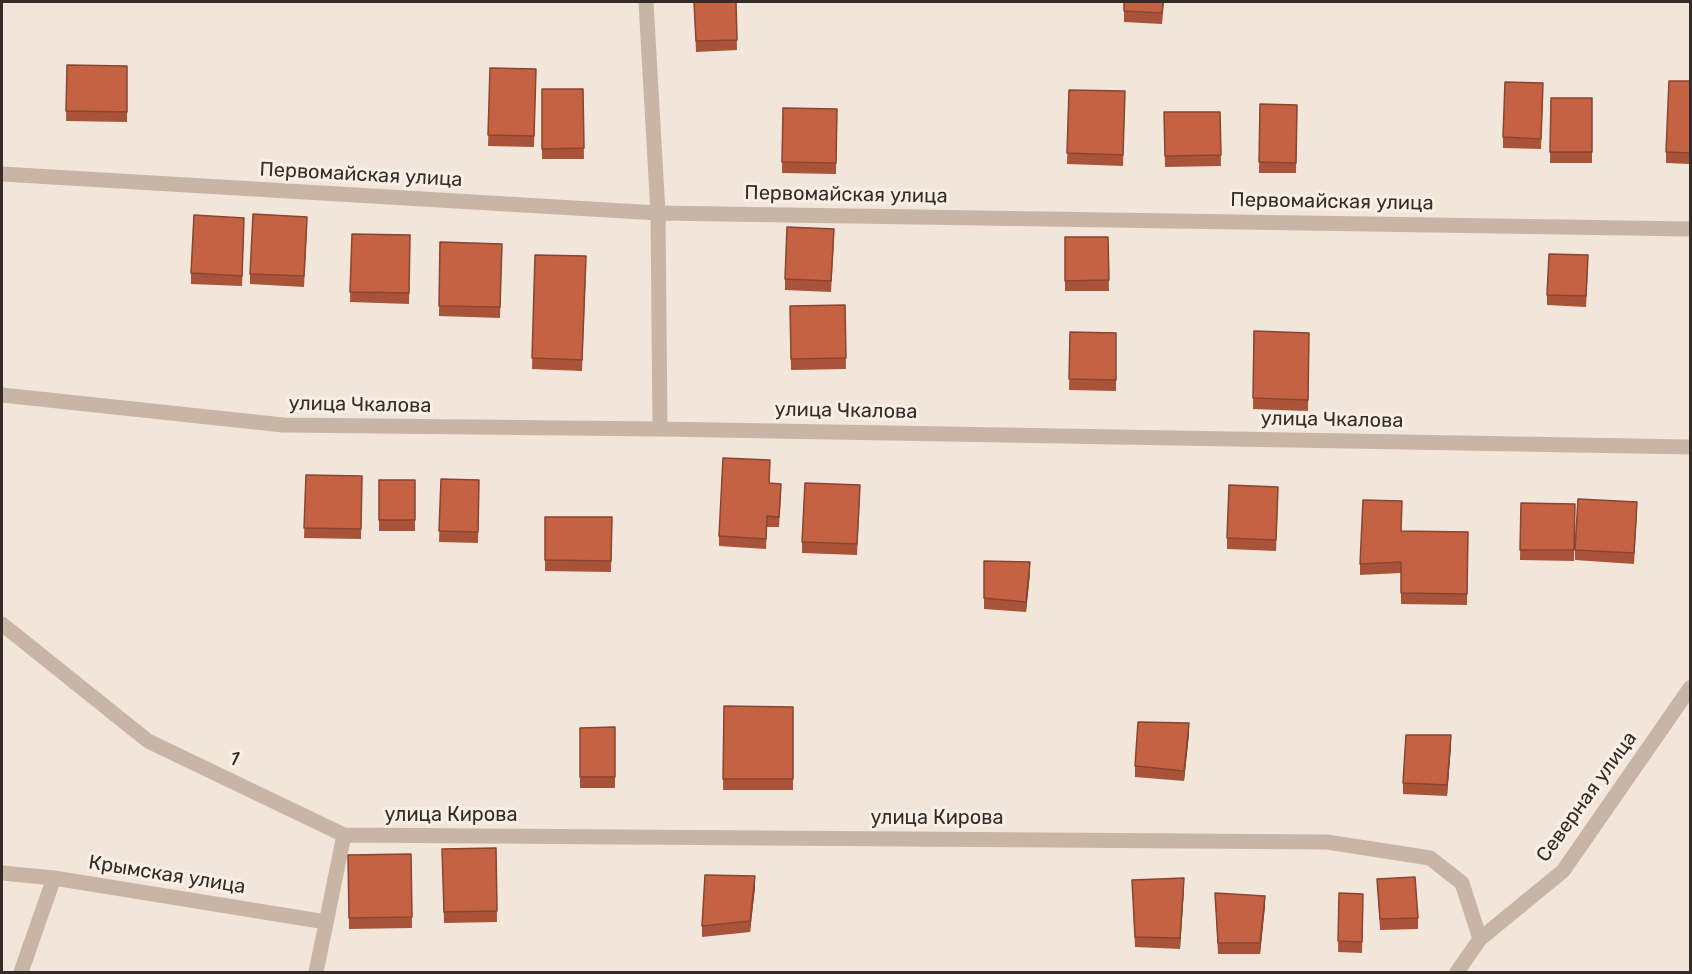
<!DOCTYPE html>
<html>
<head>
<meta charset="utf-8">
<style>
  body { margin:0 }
  #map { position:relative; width:1692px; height:974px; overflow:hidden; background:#f1e6d9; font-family:Rubik,sans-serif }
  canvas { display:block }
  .frame { position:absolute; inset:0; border:3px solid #352b27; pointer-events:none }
</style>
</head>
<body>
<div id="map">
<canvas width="1692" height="974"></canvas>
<div class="frame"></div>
</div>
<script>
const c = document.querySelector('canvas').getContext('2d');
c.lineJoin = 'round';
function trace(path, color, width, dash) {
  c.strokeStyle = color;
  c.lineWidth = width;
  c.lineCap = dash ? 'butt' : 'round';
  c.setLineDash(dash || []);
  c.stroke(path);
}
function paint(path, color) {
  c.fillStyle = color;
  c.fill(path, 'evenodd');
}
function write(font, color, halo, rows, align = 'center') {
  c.font = font + ' Rubik,sans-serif';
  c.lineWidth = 6;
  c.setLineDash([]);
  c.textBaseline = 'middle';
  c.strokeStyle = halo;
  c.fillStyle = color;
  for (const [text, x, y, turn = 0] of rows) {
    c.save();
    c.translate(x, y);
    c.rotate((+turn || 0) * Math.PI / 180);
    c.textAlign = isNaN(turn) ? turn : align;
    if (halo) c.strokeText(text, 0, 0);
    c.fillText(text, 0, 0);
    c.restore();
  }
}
const street = new Path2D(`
  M646 2 658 213 660 429
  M2 174 658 213 1690 229
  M2 395 283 425 660 429 1690 447
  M2 624 148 741 344 835 316 972
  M344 835 1327 842 1430 858 1462 883 1480 939
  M2 873 54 878 326 922
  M21 972 54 878
  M1457 972 1480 939 1563 871 1690 688`);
const wall = new Path2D(`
  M694 2H736L737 50 696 52Z
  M1124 2H1164L1162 24 1124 22Z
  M67 65 127 66V122L66 121Z
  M490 68 536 69 534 147 488 146Z
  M1690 81V164L1666 163V152Z
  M542 89H583L584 159H542Z
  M1069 90 1125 91 1123 166 1067 164Z
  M1543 94 1541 149 1503 148V137Z
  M1551 98H1592V163H1550Z
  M1260 104 1297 105 1296 173H1259Z
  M783 108 837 109 836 174 782 173Z
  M1164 112H1220L1221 166 1165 167Z
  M307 228 304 287 250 284V274Z
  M244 229 242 286 191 284V273Z
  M352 234 410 235 409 304 350 302Z
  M1065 237H1108L1109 291H1065Z
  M834 240 831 292 785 290V279Z
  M440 242 502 244 500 318 439 316Z
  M535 255 586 267 582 371 532 369Z
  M1588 266 1586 307 1547 305V295Z
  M845 305 846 369 791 370 790 306Z
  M1254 331 1309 333 1308 411 1253 409Z
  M1070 332 1116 333V391L1069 390Z
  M770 471 769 483 781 495 779 527H767L766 549 719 546V536Z
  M306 475 362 476 361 539 304 538Z
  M441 479 479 480 478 543 439 542Z
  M379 480H415V531H379Z
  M860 495 857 555 802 553V542Z
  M1278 497 1276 551 1227 549V538Z
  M1521 503 1575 504 1574 561 1520 560Z
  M1637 513 1634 564 1575 560V550Z
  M545 517H612L611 572 545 571Z
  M1402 531 1468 532 1467 605 1401 604V573L1360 575V564Z
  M984 561 1030 573 1026 612 984 609Z
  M724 706 793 707V790H723Z
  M615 727V788H580V728Z
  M1189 734 1184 781 1135 777V766Z
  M1451 746 1447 796 1403 794V783Z
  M496 848 497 922 444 923 442 849Z
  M411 854 412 928 349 929 348 855Z
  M1377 879 1418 918V929L1380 930Z
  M1132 880 1184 889 1180 949 1135 947Z
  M755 887 750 932 702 937V926Z
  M1215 893 1265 906 1260 954H1218Z
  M1339 893 1363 894 1362 953 1338 952Z`);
const shadedWall = new Path2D(`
  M1030 562V573L1026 612V602Z
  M1189 723V734L1184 781V771Z
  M1451 735V746L1447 796V785Z
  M755 876V887L750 932V921Z
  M1184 878V889L1180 949V938Z
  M1265 896V906L1260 954V943Z`);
const building = new Path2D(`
  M694 2H736L737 40 696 41Z
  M1124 2H1163L1162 13 1124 11Z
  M67 65 127 66V112L66 111Z
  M490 68 536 69 534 136 488 135Z
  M1669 81H1690V153L1666 152Z
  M1505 82 1543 83 1541 139 1503 137Z
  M542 89H583L584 148 542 149Z
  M1069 90 1125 91 1123 155 1067 153Z
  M1551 98H1592V152H1550Z
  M1260 104 1297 105 1296 163 1259 162Z
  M783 108 837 109 836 163 782 162Z
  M1164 112H1220L1221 155 1165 156Z
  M253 214 307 217 304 276 250 274Z
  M194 215 244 218 242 276 191 273Z
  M787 227 834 229 831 281 785 279Z
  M352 234 410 235 409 293 350 292Z
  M1065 237H1108L1109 280 1065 281Z
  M440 242 502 244 500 307 439 306Z
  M1549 254 1588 255 1586 296 1547 295Z
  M535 255 586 256 582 360 532 358Z
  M845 305 846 358 791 359 790 306Z
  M1254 331 1309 333 1308 400 1253 398Z
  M1070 332 1116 333V380L1069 379Z
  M723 458 770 460 769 483 781 484 779 517 767 516 766 539 719 536Z
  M306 475 362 476 361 529 304 528Z
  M441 479 479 480 478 532 439 531Z
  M379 480H415V520H379Z
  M805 483 860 485 857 544 802 542Z
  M1229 485 1278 487 1276 540 1227 538Z
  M1578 499 1637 502 1634 553 1575 550Z
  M1363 500 1402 501 1401 531 1468 532 1467 594 1401 593V562L1360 564Z
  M1521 503 1575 504 1574 550H1520Z
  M545 517H612L611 561 545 560Z
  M984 561 1030 562 1026 602 984 598Z
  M724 706 793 707V779H723Z
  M1138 722 1189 723 1184 771 1135 766Z
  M615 727V777H580V728Z
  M1406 735H1451L1447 785 1403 783Z
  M496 848 497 911 444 912 442 849Z
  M411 854 412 917 349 918 348 855Z
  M705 875 755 876 750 921 702 926Z
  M1415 877 1418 918 1380 919 1377 879Z
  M1184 878 1180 938 1135 937 1132 880Z
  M1215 893 1265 896 1260 943H1218Z
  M1339 893 1363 894 1362 942 1338 941Z`);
const streetNames = [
  ["Первомайская улица",361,175,3],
  ["Первомайская улица",846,195,1],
  ["Первомайская улица",1332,202,1],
  ["улица Чкалова",360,405,1],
  ["улица Чкалова",846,411,1],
  ["улица Чкалова",1332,420,1],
  ["1",234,759,26],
  ["Северная улица",1587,797,-54],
  ["улица Кирова",451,815],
  ["улица Кирова",937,818],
  ["Крымская улица",167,875,9]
];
trace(street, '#c9b5a6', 15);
paint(wall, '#a9543a');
paint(shadedWall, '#8a4530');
paint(building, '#c56244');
trace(building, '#8a4530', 1.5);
write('20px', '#352b27', '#f9f0e5', streetNames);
</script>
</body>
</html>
